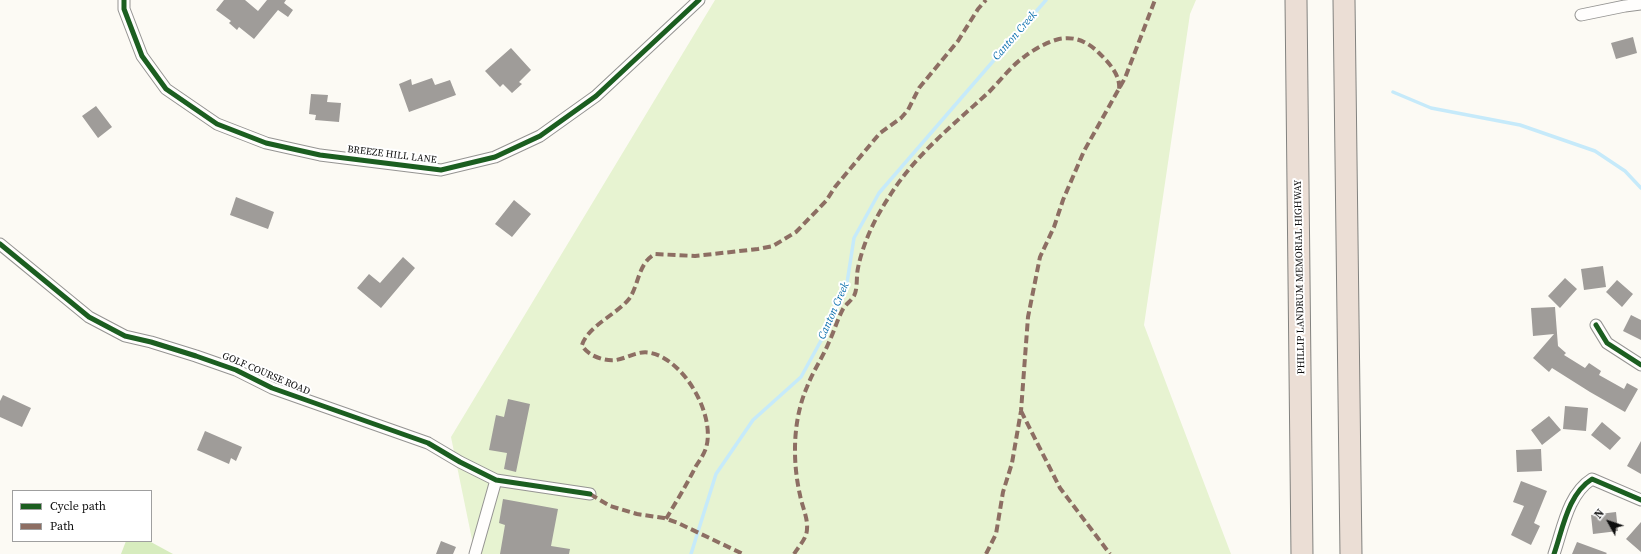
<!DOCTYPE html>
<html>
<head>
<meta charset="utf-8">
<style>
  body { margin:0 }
  #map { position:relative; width:1641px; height:554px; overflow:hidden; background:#fcfaf4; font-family:"Source Serif 4",serif }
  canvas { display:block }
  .legend { position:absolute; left:12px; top:490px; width:140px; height:52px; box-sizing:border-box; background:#fff; border:1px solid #9f9f9f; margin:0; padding:5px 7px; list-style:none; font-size:12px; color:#0e0e0e }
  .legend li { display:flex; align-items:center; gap:8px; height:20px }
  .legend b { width:20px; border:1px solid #9f9f9f }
  .north { position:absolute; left:1589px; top:502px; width:40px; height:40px; -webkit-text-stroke:3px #fff; paint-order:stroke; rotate:310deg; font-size:11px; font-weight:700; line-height:16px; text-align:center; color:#0e0e0e }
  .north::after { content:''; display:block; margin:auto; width:14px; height:18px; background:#0e0e0e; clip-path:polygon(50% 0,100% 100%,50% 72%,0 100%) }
</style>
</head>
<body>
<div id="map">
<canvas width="1641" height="554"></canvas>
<ul class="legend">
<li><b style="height:5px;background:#1b5e20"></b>Cycle path</li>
<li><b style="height:5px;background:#8d6e63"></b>Path</li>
</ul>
<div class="north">N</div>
</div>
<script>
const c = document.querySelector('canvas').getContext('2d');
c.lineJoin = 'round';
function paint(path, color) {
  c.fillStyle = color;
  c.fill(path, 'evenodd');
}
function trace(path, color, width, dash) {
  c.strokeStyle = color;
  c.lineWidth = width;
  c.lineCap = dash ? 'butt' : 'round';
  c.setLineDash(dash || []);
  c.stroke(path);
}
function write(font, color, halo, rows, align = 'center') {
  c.font = font + ' "Source Serif 4",serif';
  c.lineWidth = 4;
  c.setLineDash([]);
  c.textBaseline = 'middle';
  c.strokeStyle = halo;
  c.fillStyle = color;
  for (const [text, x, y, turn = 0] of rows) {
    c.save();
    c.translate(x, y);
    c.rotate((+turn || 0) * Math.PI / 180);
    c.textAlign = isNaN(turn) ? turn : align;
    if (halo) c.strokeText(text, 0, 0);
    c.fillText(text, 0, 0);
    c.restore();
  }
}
const green = new Path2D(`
  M715 0H1196L1190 14 1144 325 1231 554H475L451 437Z`);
const forest = new Path2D(`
  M126 541H149L173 554H121Z`);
const stream = new Path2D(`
  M1393 92 1431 108 1520 125 1595 151 1625 171 1641 188
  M691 554 716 474 753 420 801 377 823 337 847 283 854 238 879 193 1046 0`);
const building = new Path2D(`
  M224 0H245L258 11 267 0H286L284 3 293 10 288 17 278 10 254 39 239 27 237 30 229 23 231 21 216 10Z
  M1633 37 1637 53 1616 59 1611 43Z
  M511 48 531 70 519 82 522 84 512 93 503 84 500 87 485 71Z
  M432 78 435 85 450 80 456 95 409 112 399 84 411 79 412 85Z
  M311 94 328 95 327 102 341 103 339 122 315 120 316 115 309 114Z
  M96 106 112 127 98 138 82 116Z
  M236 197 274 212 268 229 230 215Z
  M514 200 531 214 512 237 495 224Z
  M403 257 415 268 381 308 357 288 369 274 380 283Z
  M1603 266 1606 287 1584 290 1581 269Z
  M1565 278 1577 289 1560 308 1548 296Z
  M1617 280 1633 294 1622 307 1606 292Z
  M1555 307 1558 346 1566 353 1564 355 1585 368 1589 363 1601 371 1599 375 1624 389 1627 383 1638 389 1625 412 1590 392 1552 368 1549 372 1533 358 1554 334 1533 336 1531 308Z
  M1631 315 1641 320V340L1623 331Z
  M3 395 31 408 22 427 0 417V401Z
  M508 399 530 404 516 472 504 469 507 453 489 450 496 415 504 417Z
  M1565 406 1588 408 1586 431 1563 429Z
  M1549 416 1561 430 1542 445 1531 430Z
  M1602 422 1621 438 1610 450 1591 435Z
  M205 431 242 447 236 461 231 458 229 464 197 450Z
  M1641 441V474L1627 466Z
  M1541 449 1542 471 1517 472 1516 450Z
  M1521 481 1547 491 1534 523 1540 526 1531 545 1511 535 1524 506 1513 502Z
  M503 499 558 509 551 546 570 549 569 554H500L505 525 499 523Z
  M1616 512 1618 531 1593 534 1591 515Z
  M1641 522V552L1626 539Z
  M441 541 456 547 453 554H436Z
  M1577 542 1607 553 1606 554H1572Z`);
const minor = new Path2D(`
  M124 0V9L142 56 166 89 217 124 266 143 320 155 441 170 495 157 540 136 596 96 699 0
  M1581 15 1625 6 1641 4
  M0 244 89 317 125 336 151 342 196 356 236 370 272 388 428 443 460 462 496 480 590 494
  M1596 325 1607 343 1641 365
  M475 554 496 480
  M1554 554C1563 528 1568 494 1592 479L1641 500`);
const motorway = new Path2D(`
  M1296 0 1302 554
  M1344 0 1351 554`);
const quiet = new Path2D(`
  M1021 411 1060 488 1110 554
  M590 494 610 506 637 514 664 518 678 523 743 554
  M666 519C676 502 687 484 696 466 700 460 704 454 706 448 716 415 684 360 651 353 638 350 628 358 616 360 605 362 586 355 582 345 588 326 617 314 629 299 639 285 638 263 655 254L695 256 758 249 773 246 796 232 826 201 835 187 880 133 901 118 908 110 919 88 958 41 978 9 986 0
  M794 554C799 546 807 538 807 529 808 518 802 506 800 495 792 460 793 419 807 387 813 371 823 357 829 342 834 332 837 320 843 309 846 304 851 301 854 296 858 288 856 277 858 268 863 243 875 218 889 197 914 156 954 124 989 92 1000 81 1012 65 1024 57 1033 50 1047 42 1059 39 1074 36 1086 41 1097 51 1107 61 1121 74 1119 90
  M986 554 996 534 1003 492 1012 463 1021 411 1028 317 1040 257 1054 227 1063 200 1084 151 1125 78 1155 0`);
const cycleway = new Path2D(`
  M124 0V9L142 56 166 89 217 124 266 143 320 155 441 170 495 157 540 136 596 96 699 0
  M0 244 89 317 125 336 151 342 196 356 236 370 272 388 428 443 460 462 496 480 590 494
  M1596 325 1607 343 1641 365
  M1554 554C1563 528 1568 494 1592 479L1641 500`);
const streetNames = [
  ["BREEZE HILL LANE",392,155,7],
  ["PHILLIP LANDRUM MEMORIAL HIGHWAY",1300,277,-91],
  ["GOLF COURSE ROAD",266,374,23]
];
const waterNames = [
  ["Canton Creek",1015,36,-49],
  ["Canton Creek",834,311,-66]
];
paint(green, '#e7f3d1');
paint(forest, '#d7ecbe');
trace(stream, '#c6eafa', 3.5);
paint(building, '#9f9c99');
trace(minor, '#959492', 13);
trace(motorway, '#82827f', 23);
trace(minor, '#fffefd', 11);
trace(motorway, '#ebded5', 21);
trace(quiet, '#8d6e63', 4, [8, 4]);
trace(cycleway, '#1b5e20', 5);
write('10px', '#0e0e0e', '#fff', streetNames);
write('italic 11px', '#0a6ead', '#fff', waterNames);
</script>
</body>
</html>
